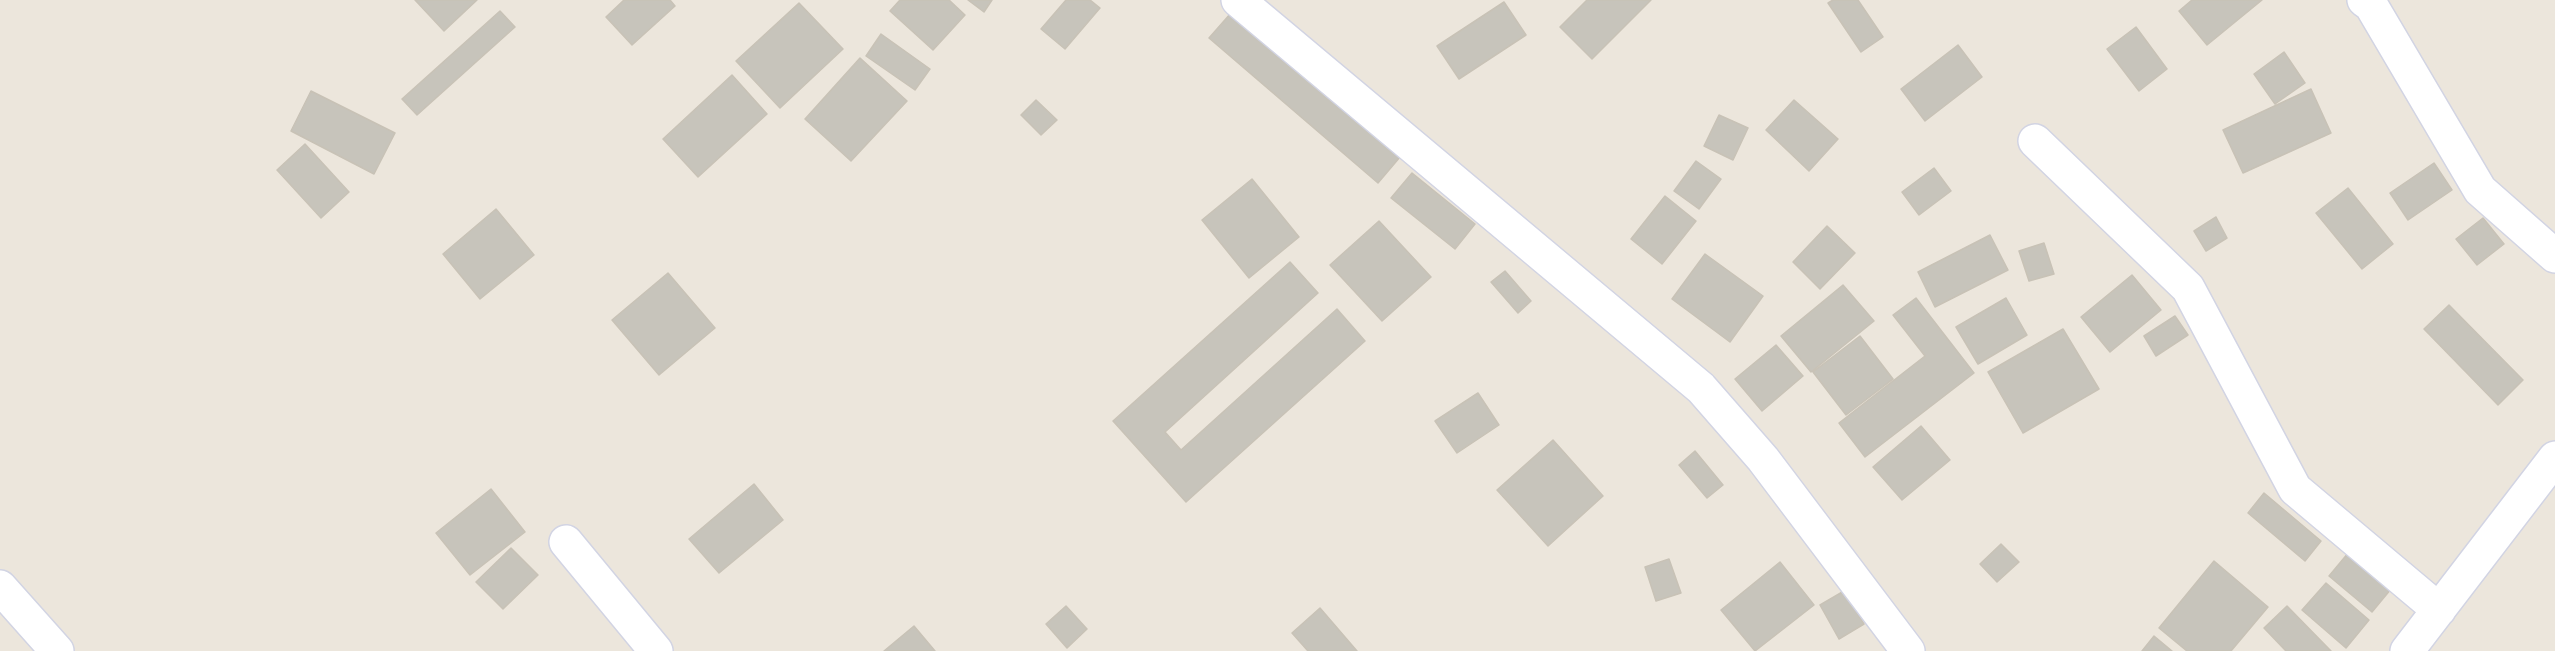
<!DOCTYPE html>
<html>
<head>
<meta charset="utf-8">
<style>
  body { margin:0 }
  canvas { display:block; background:#ece6dc }
</style>
</head>
<body>
<canvas width="2555" height="651"></canvas>
<script>
const c = document.querySelector('canvas').getContext('2d');
c.lineJoin = 'round';
function paint(path, color) {
  c.fillStyle = color;
  c.fill(path, 'evenodd');
}
function trace(path, color, width, dash) {
  c.strokeStyle = color;
  c.lineWidth = width;
  c.lineCap = dash ? 'butt' : 'round';
  c.setLineDash(dash || []);
  c.stroke(path);
}
const building = new Path2D(`
  M415 0H477L444 31Z
  M624 0H670L675 6 632 45 606 17Z
  M900 0H949L965 15 933 50 890 11Z
  M968 0H992L984 12Z
  M1066 0H1090L1100 8 1065 49 1041 29Z
  M1587 0H1651L1592 59 1560 27Z
  M1833 0H1858L1883 37 1861 52 1828 3Z
  M2192 0H2262L2207 45 2179 11Z
  M1504 2 1526 35 1459 79 1437 46Z
  M799 3 843 49 780 108 736 61Z
  M500 11 515 27 417 115 402 99Z
  M1231 13 1400 157 1378 183 1209 38Z
  M2136 27 2167 69 2139 91 2107 49Z
  M881 34 930 69 915 90 866 56Z
  M1958 45 1982 77 1925 121 1901 89Z
  M2284 52 2305 83 2275 104 2254 74Z
  M860 58 907 101 851 161 805 119Z
  M732 75 767 114 698 177 663 139Z
  M2311 89 2331 133 2243 173 2223 130Z
  M311 91 395 133 374 174 291 131Z
  M1036 100 1057 120 1041 135 1021 115Z
  M1794 100 1838 139 1809 171 1766 130Z
  M1719 115 1748 128 1733 160 1704 146Z
  M305 144 349 192 321 218 277 170Z
  M1696 161 1721 179 1699 209 1674 191Z
  M2434 163 2452 190 2408 220 2390 193Z
  M1934 168 1951 191 1919 215 1902 192Z
  M1412 173 1475 224 1455 249 1391 198Z
  M1252 179 1299 237 1249 278 1202 220Z
  M2348 188 2393 244 2362 269 2316 213Z
  M1665 196 1696 221 1662 264 1631 239Z
  M496 209 534 255 480 299 443 254Z
  M2216 217 2227 238 2206 251 2194 231Z
  M2483 218 2504 244 2477 265 2456 239Z
  M1379 221 1431 277 1382 321 1330 265Z
  M1827 226 1855 253 1820 289 1793 262Z
  M1990 235 2008 270 1935 307 1918 272Z
  M2044 243 2054 274 2029 281 2019 251Z
  M1705 254 1763 296 1730 342 1672 299Z
  M1290 262 1318 293 1165 432 1181 450 1337 309 1365 341 1186 502 1113 421Z
  M1505 271 1531 301 1518 313 1491 282Z
  M668 273 715 328 659 375 612 320Z
  M2132 275 2161 310 2110 352 2081 317Z
  M1843 285 1874 321 1811 372 1781 336Z
  M1916 298 1974 373 1865 457 1839 423 1925 356 1893 315Z
  M2006 298 2027 335 1978 364 1956 327Z
  M2449 305 2523 380 2498 405 2424 329Z
  M2175 316 2188 335 2156 356 2144 336Z
  M2063 329 2099 389 2023 433 1988 372Z
  M1860 336 1893 379 1846 415 1813 372Z
  M1776 345 1803 376 1762 411 1735 379Z
  M1478 393 1499 425 1457 453 1435 421Z
  M1921 426 1950 460 1902 500 1873 467Z
  M1553 440 1603 496 1548 546 1497 490Z
  M1695 451 1723 485 1707 498 1679 465Z
  M754 484 783 520 719 573 689 539Z
  M491 489 525 532 470 575 436 533Z
  M2264 493 2321 541 2305 561 2248 513Z
  M2001 544 2019 562 1997 582 1980 564Z
  M511 548 538 575 503 609 476 582Z
  M2349 552 2391 589 2372 612 2329 576Z
  M1669 559 1681 593 1656 601 1645 567Z
  M2214 561 2268 607 2231 651H2187L2159 628Z
  M1780 562 1814 605 1755 651 1721 610Z
  M2326 583 2369 620 2346 648 2302 610Z
  M1844 591 1864 624 1839 639 1820 605Z
  M1066 606 1087 629 1067 648 1046 624Z
  M2287 606 2331 651H2286L2264 628Z
  M1320 608 1357 651H1308L1292 633Z
  M914 626 935 651H884Z
  M2154 636 2172 651H2142Z`);
const street = new Path2D(`
  M1238 0 1701 388 1763 459 1908 651
  M2364 0 2371 5 2480 190 2555 256
  M2035 141 2188 288 2295 489 2439 610
  M566 542 656 651
  M0 587 57 651
  M2407 651 2555 458`);
paint(building, '#c7c4bb');
trace(building, '#c8c2b6', 1.5);
trace(street, '#d2d4e3', 36);
trace(street, '#fff', 33);
</script>
</body>
</html>
